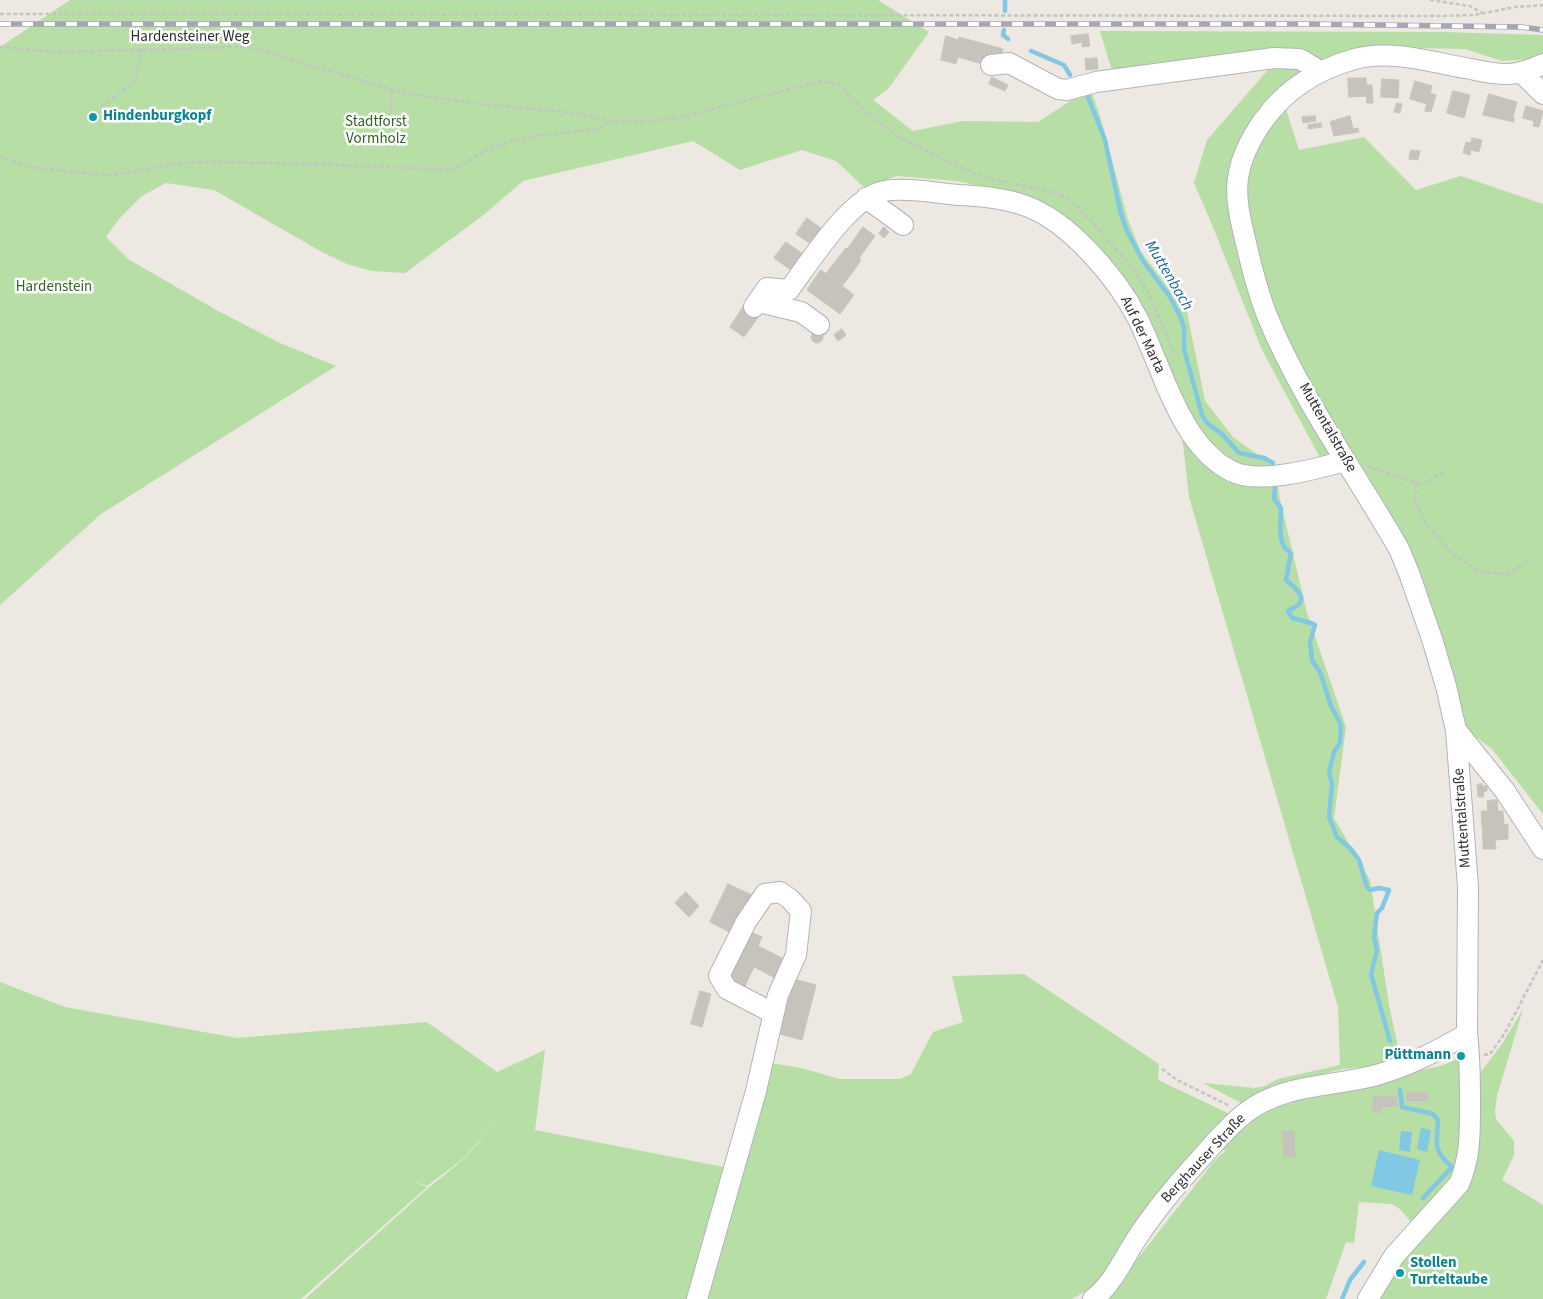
<!DOCTYPE html>
<html>
<head>
<meta charset="utf-8">
<style>
  body { margin:0 }
  canvas { display:block; background:#ede8e2 }
</style>
</head>
<body>
<canvas width="1543" height="1299"></canvas>
<script>
const c = document.querySelector('canvas').getContext('2d');
c.lineJoin = 'round';
function paint(path, color) {
  c.fillStyle = color;
  c.fill(path, 'evenodd');
}
function trace(path, color, width, dash) {
  c.strokeStyle = color;
  c.lineWidth = width;
  c.lineCap = dash ? 'butt' : 'round';
  c.setLineDash(dash || []);
  c.stroke(path);
}
function write(font, color, halo, rows, align = 'center') {
  c.font = font + ' "Source Sans 3",sans-serif';
  c.lineWidth = 5;
  c.setLineDash([]);
  c.textBaseline = 'middle';
  c.strokeStyle = halo;
  c.fillStyle = color;
  for (const [text, x, y, turn = 0] of rows) {
    c.save();
    c.translate(x, y);
    c.rotate((+turn || 0) * Math.PI / 180);
    c.textAlign = isNaN(turn) ? turn : align;
    if (halo) c.strokeText(text, 0, 0);
    c.fillText(text, 0, 0);
    c.restore();
  }
}
const green = new Path2D(`
  M70 0H878L929 32 888 89 873 100 913 131 963 121 1038 122 1090 88 1101 119 1128 220 1141 252 1187 312 1205 401 1233 437 1276 468 1233 465 1208 447 1176 396 1135 300 1012 193 957 181 897 176 865 188 836 161 802 150 740 170 693 141 523 181 481 217 405 273 372 271 347 264 322 252 214 190 166 183 142 196 119 219 106 237 128 259 218 311 280 343 336 366 101 514 0 605V47Z
  M1100 31 1443 32 1543 35V53L1531 59 1502 61 1465 49 1412 48 1350 53 1323 64 1112 71Z
  M1273 64 1294 66 1300 71 1276 94 1232 212 1329 449 1326 459 1323 463 1262 350 1213 227 1194 183 1207 140Z
  M1285 106 1299 150 1364 137 1416 190 1461 176 1543 204V814L1492 749 1464 728 1451 684 1349 460 1273 314 1243 192 1250 154Z
  M1176 416 1196 448 1277 481 1280 499 1307 613 1346 727 1334 818 1370 880 1389 1005 1400 1056 1375 1066 1343 1069 1306 1078 1275 1088 1245 1105 1203 1083 1255 1088 1265 1086 1278 1079 1340 1065 1338 1007 1189 497 1183 444Z
  M1024 974 1159 1064 1158 1080 1230 1114 1179 1167 1149 1207 1102 1282 1072 1299H305L426 1190 465 1158 505 1112 464 1158 427 1186 406 1179 427 1187 301 1299H0V982L65 1007 237 1038 427 1022 497 1072 545 1050 535 1130 744 1171 771 1063 801 1068 840 1079H900L911 1074 933 1032 963 1022 952 976Z
  M1523 1009 1497 1096 1495 1111 1496 1119 1514 1141V1155L1502 1180 1543 1205V1299H1372L1452 1200 1477 1077 1502 1044Z
  M1464 1056 1460 1171 1415 1227 1401 1210 1392 1204 1359 1202 1354 1243 1346 1242 1326 1299H1106L1215 1160 1225 1151 1221 1146 1257 1113 1296 1096 1441 1066Z`);
const water = new Path2D(`
  M1421 1128 1431 1130 1427 1152 1417 1149Z
  M1401 1131 1412 1132 1410 1152 1399 1150Z
  M1379 1150 1420 1160 1412 1195 1371 1186Z`);
const stream = new Path2D(`
  M1005 0V11
  M1004 30 1003 35 1008 39
  M1031 51 1064 65 1070 75
  M1088 97 1105 140 1120 210 1126 229 1143 261 1170 297 1180 316 1184 327V349L1202 415 1207 423 1222 434 1239 453 1264 458 1273 463
  M1275 487 1274 499 1281 508C1281 521 1278 537 1285 548 1286 550 1289 551 1291 553L1286 580C1292 586 1308 596 1298 605 1295 608 1291 609 1288 611L1292 618 1311 623 1315 625 1310 642 1312 660 1320 672 1331 706 1341 725 1340 743 1334 752 1329 773 1332 783 1329 817 1337 837 1351 849 1359 860 1367 887 1370 890 1379 888 1389 890 1382 908 1377 913 1374 937 1377 950 1371 974 1390 1041
  M1400 1090 1402 1107 1433 1114 1438 1120C1437 1143 1432 1150 1452 1167L1423 1198
  M1342 1299 1350 1280 1364 1262`);
const building = new Path2D(`
  M1088 34 1090 46 1082 47V42L1072 44 1071 36Z
  M946 36 958 40 959 37 1003 49 1000 62 984 58 982 64 958 57 956 64 941 60Z
  M1097 58 1098 69 1086 70 1085 59Z
  M992 77 1008 85 1005 91 989 84Z
  M1348 78H1366L1367 96 1349 97Z
  M1382 79 1399 80 1398 98 1381 97Z
  M1415 81 1432 86 1427 104 1410 99Z
  M1366 85H1372L1373 103H1367Z
  M1453 91 1470 95 1464 118 1447 113Z
  M1430 93 1436 95 1431 112 1425 111Z
  M1489 94 1517 102 1513 117 1514 119V122L1483 115Z
  M1397 103 1402 104 1400 113 1394 112Z
  M1526 106 1543 111 1539 127 1533 126 1534 121 1523 118Z
  M1315 116 1316 121 1303 123 1302 117Z
  M1350 116 1353 129 1358 128 1359 132 1334 136 1330 122Z
  M1321 123 1322 127 1308 129V125Z
  M1472 138 1482 140 1479 152 1471 150 1470 155 1463 153 1466 142 1471 143Z
  M1411 150 1420 151 1418 160 1409 159Z
  M807 218 822 229 811 244 796 234Z
  M863 227 875 236 859 258 861 260 855 269 839 257 846 248 847 249Z
  M884 227 889 232 884 238 879 234Z
  M786 242 803 254 791 270 774 258Z
  M839 257 855 269 842 286 826 274Z
  M821 270 854 295 840 314 807 290Z
  M744 306 759 316 744 337 730 327Z
  M842 329 846 335 838 341 834 335Z
  M811 337a6 6 0 1 1 12 0a6 6 0 1 1-12 0Z
  M1482 784V786H1487V791L1483 792 1484 797H1478L1477 785Z
  M1497 800 1498 811H1503L1504 825 1508 824V839L1483 841 1481 811H1488L1487 801Z
  M1495 840 1496 849H1483V841Z
  M728 884 752 895 733 934 710 922Z
  M686 892 699 906 689 917 675 903Z
  M747 930 762 937 758 946 788 961 779 980 754 967 744 988 724 978Z
  M790 978 816 985 802 1040 776 1033Z
  M700 991 711 994 702 1027 691 1024Z
  M1407 1093H1428V1101H1407Z
  M1374 1096 1397 1097V1106L1381 1107V1113L1373 1112Z
  M1283 1131H1294L1295 1157H1284Z`);
const path = new Path2D(`
  M1430 0 1470 6 1482 13
  M0 14 1439 16 1474 15 1515 7 1543 5
  M0 47 57 52 249 47 404 93 480 104 575 113 611 121 645 122 683 117 821 81 840 86 863 109 893 133 907 141 977 175 1008 182
  M102 107 136 80 141 50
  M390 114 392 90
  M0 156 30 167 107 176 182 163 216 162 319 164 451 170 468 161 491 147 536 136 597 129 610 122
  M1016 184 1055 193 1065 197 1078 207 1131 266 1147 290 1165 331 1174 356
  M1368 466 1416 483 1423 484 1444 472
  M1416 483 1415 500 1425 523 1453 554 1481 572 1509 574 1527 561
  M1484 1055 1490 1054 1505 1033 1543 960
  M1162 1069 1177 1080 1230 1106`);
const minor = new Path2D(`
  M991 65 1009 63 1058 89 1067 90 1096 82 1274 58 1300 59 1320 71
  M1521 72 1543 94
  M866 198 903 225
  M758 302 801 312 819 325
  M754 307 767 288 789 290C810 262 850 197 884 191 904 187 937 193 959 195 981 196 1005 198 1026 206 1070 222 1117 278 1138 319 1148 340 1157 363 1166 385 1180 417 1198 454 1231 471 1258 485 1316 469 1345 461
  M1456 730 1505 791 1543 849
  M697 1299 756 1091 778 995 796 955 801 911 790 899 780 892 765 894 746 922 719 976 727 989 773 1013
  M1093 1299C1113 1284 1123 1259 1137 1238 1156 1209 1178 1183 1201 1158 1214 1143 1228 1127 1244 1114 1281 1084 1329 1087 1373 1076 1407 1067 1437 1051 1467 1034
  M1368 1299 1394 1256 1459 1184C1471 1157 1470 1129 1470 1100 1470 1078 1470 1057 1467 1034L1468 887 1456 730 1446 686 1432 639 1409 573 1399 549C1355 472 1302 400 1268 318 1258 294 1252 269 1246 243 1241 222 1235 200 1238 178 1241 157 1251 138 1263 121 1285 90 1318 69 1355 59 1392 49 1434 63 1471 69 1483 72 1496 74 1509 74 1521 73 1532 69 1543 64`);
const rail = new Path2D(`
  M0 24H1309L1522 27 1543 30`);
const markers = [
  [93,117,5,"#0f9aa8"],
  [1461,1056,5,"#0f9aa8"],
  [1400,1273,5,"#0f9aa8"]
];
const streetNames = [
  ["Hardensteiner Weg",190,38],
  ["Auf der Marta",1142,335,64],
  ["Muttentalstraße",1327,428,60],
  ["Muttentalstraße",1463,818,-94],
  ["Berghauser Straße",1204,1159,-47]
];
const cultureNames = [
  ["Hindenburgkopf",103,117],
  ["Püttmann",1451,1056,"right"],
  ["Stollen",1410,1264],
  ["Turteltaube",1410,1281]
];
const parkNames = [
  ["Stadtforst",376,123],
  ["Vormholz",376,140],
  ["Hardenstein",54,288]
];
const waterNames = [
  ["Muttenbach",1168,276,59]
];
paint(green, '#b7dea4');
paint(water, '#80c8e4');
trace(stream, '#80c8e4', 4.5);
paint(building, '#c6c3bd');
trace(building, '#c9c4bb', 1);
trace(minor, '#b2b3bc', 22);
trace(path, '#c4c4c4', 2.5, [4, 2.5]);
trace(minor, '#fff', 20);
trace(rail, '#a5a7b6', 5.5);
trace(rail, '#fff', 4, [11]);
for (const [x, y, r, color] of markers) {
  const dot = new Path2D();
  dot.arc(x, y, r, 0, 2 * Math.PI);
  c.fillStyle = color;
  c.fill(dot);
  trace(dot, '#fff', 2);
}
write('15px', '#2e2e2e', '#fff', streetNames);
write('bold 15px', '#0d838f', '#fff', cultureNames, 'left');
write('15px', '#306523', '#fff', parkNames);
write('italic 16px', '#1b6994', '#fff', waterNames);
</script>
</body>
</html>
